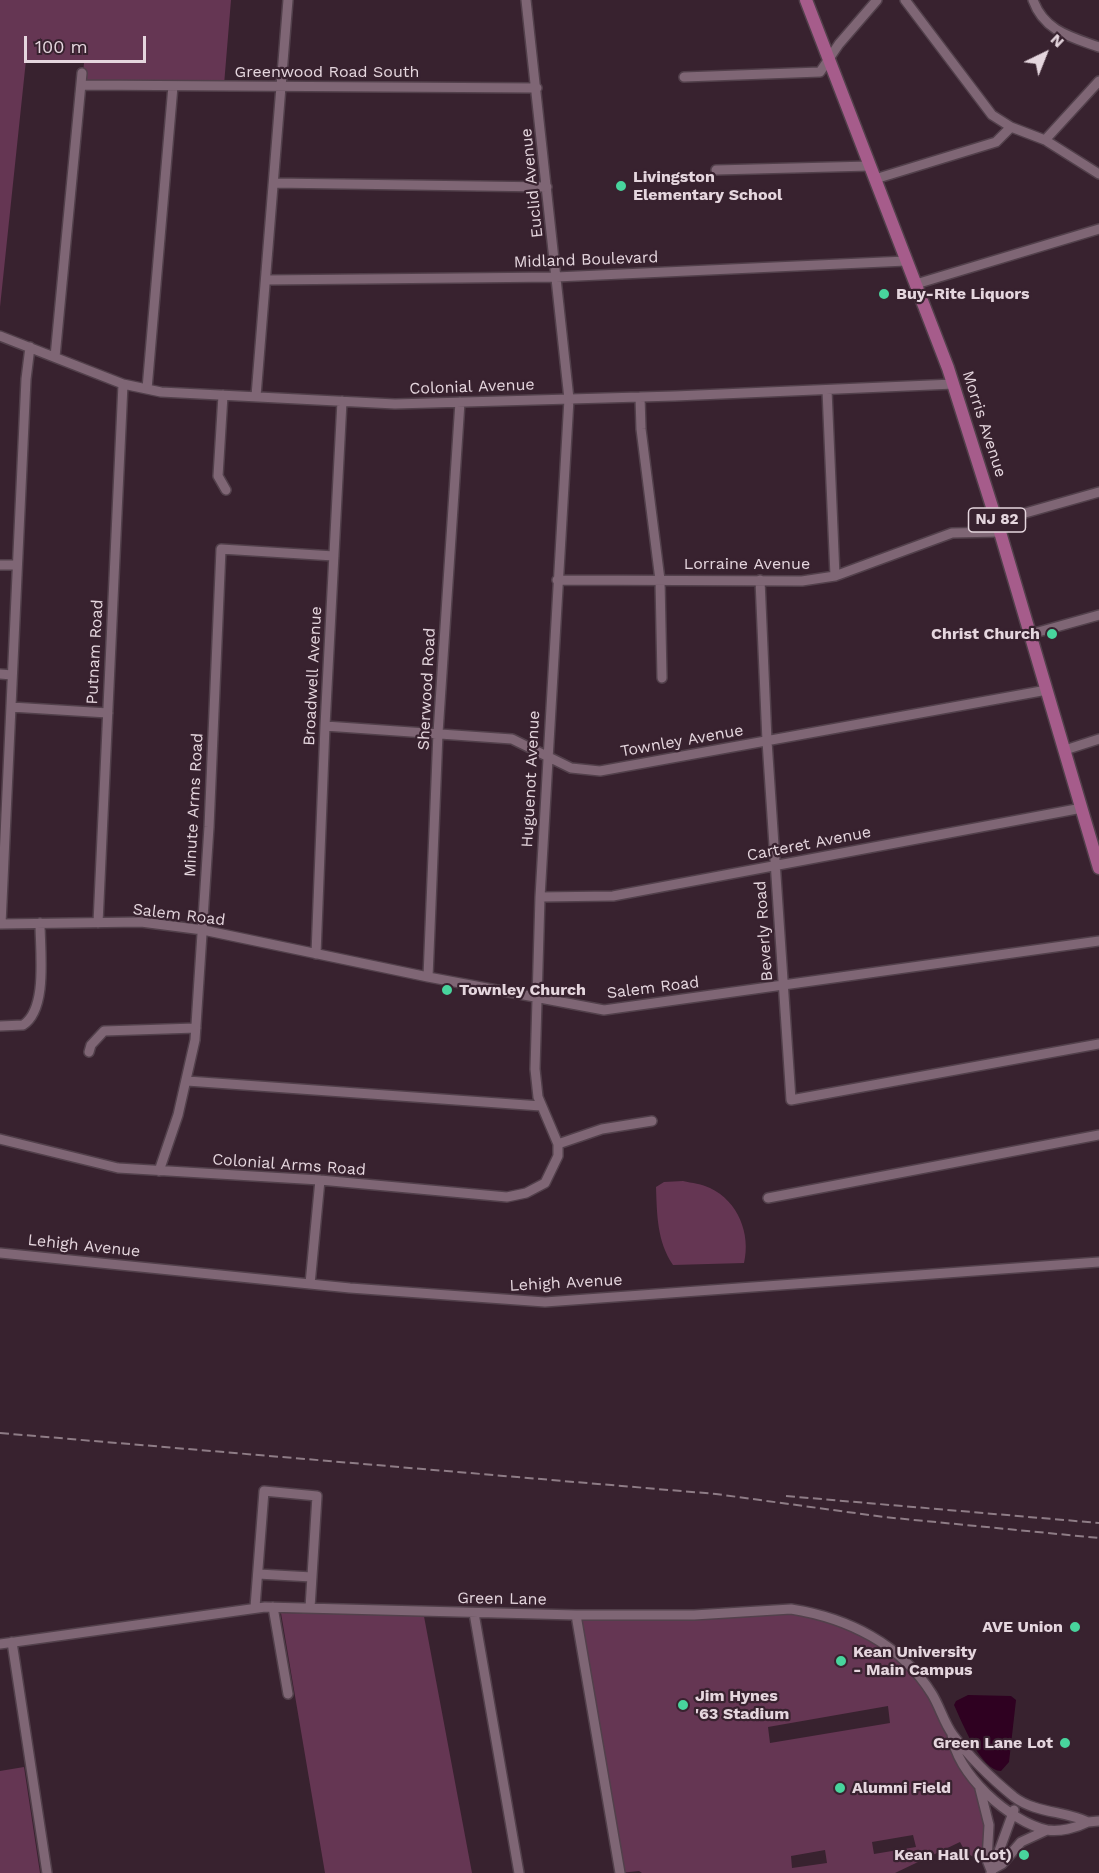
<!DOCTYPE html>
<html>
<head>
<meta charset="utf-8">
<style>
  body { margin:0 }
  #map { position:relative; width:1099px; height:1873px; overflow:hidden; background:#38222f; font-family:"Work Sans",sans-serif }
  canvas { display:block }
  .north { position:absolute; left:1015px; top:24px; width:60px; height:60px; -webkit-text-stroke:4px #38222f; paint-order:stroke; rotate:43deg; font-size:16px; font-weight:700; line-height:24px; text-align:center; color:#e5d6de }
  .north::after { content:''; display:block; margin:auto; width:21px; height:27px; background:#e5d6de; clip-path:polygon(50% 0,100% 100%,50% 72%,0 100%) }
  .scale { position:absolute; left:24px; top:36px; width:122px; height:27px; box-sizing:border-box; border:3px solid #e5d6de; border-top:0; padding-left:8px; font-size:18px; line-height:21px; white-space:nowrap; color:#e5d6de; -webkit-text-stroke:4px #38222f; paint-order:stroke }
</style>
</head>
<body>
<div id="map">
<canvas width="1099" height="1873"></canvas>
<div class="north">N</div>
<div class="scale">100 m</div>
</div>
<script>
const c = document.querySelector('canvas').getContext('2d');
c.lineJoin = 'round';
function paint(path, color) {
  c.fillStyle = color;
  c.fill(path, 'evenodd');
}
function trace(path, color, width, dash) {
  c.strokeStyle = color;
  c.lineWidth = width;
  c.lineCap = dash ? 'butt' : 'round';
  c.setLineDash(dash || []);
  c.stroke(path);
}
function write(font, color, halo, rows, align = 'center') {
  c.font = font + ' "Work Sans",sans-serif';
  c.lineWidth = 4.5;
  c.setLineDash([]);
  c.textBaseline = 'middle';
  c.strokeStyle = halo;
  c.fillStyle = color;
  for (const [text, x, y, turn = 0] of rows) {
    c.save();
    c.translate(x, y);
    c.rotate((+turn || 0) * Math.PI / 180);
    c.textAlign = isNaN(turn) ? turn : align;
    if (halo) c.strokeText(text, 0, 0);
    c.fillText(text, 0, 0);
    c.restore();
  }
}
const green = new Path2D(`
  M0 0H231L224 85 82 84 84 63 26 60 0 307Z
  M683 1181C692 1183 702 1184 710 1188 738 1201 751 1234 744 1263L673 1265C657 1241 657 1215 656 1187L664 1182Z
  M791 1609 877 1639 927 1687 979 1785 987 1810V1860C973 1859 966 1854 960 1842L895 1873H642L639 1871 620 1873 576 1615ZM888 1706 890 1723 770 1743 768 1727ZM913 1835 916 1847 874 1854 872 1842ZM825 1850 827 1863 792 1868 791 1856Z
  M423 1611 472 1873H325L281 1613 350 1614Z
  M24 1767 40 1873H0V1771Z`);
const water = new Path2D(`
  M968 1695 1011 1696 1016 1700 1009 1762 1001 1771C981 1771 962 1722 954 1705L956 1701Z`);
const minor = new Path2D(`
  M905 0 992 115 1011 127 1045 140 1099 174
  M1033 0C1044 31 1071 37 1099 47
  M684 77 820 72 839 44 877 0
  M81 85 537 88
  M1045 140 1099 81
  M716 170 870 166
  M875 179 996 142 1011 127
  M274 183 547 187
  M266 280 556 277 906 261
  M916 284 1099 229
  M0 336 123 384 161 392 395 404 675 396 954 384
  M55 357 82 73
  M147 389 173 86
  M827 390 835 576
  M223 395 218 476 226 490
  M256 396 288 0
  M640 397 641 429 660 580 662 678
  M997 521 1099 492
  M0 565H17
  M557 580 802 581 835 576 952 533 1000 532
  M760 580 767 741 791 1100 1099 1044
  M1031 634 1099 615
  M0 674 12 675
  M11 707 108 713
  M325 726 512 739 571 768 600 771 1047 690
  M1065 750 1099 739
  M540 897 613 896 1082 808
  M98 923 123 384
  M0 924 141 922 203 930 428 977 604 1010 1099 941
  M1 924 26 379 30 347
  M316 954 325 726 342 401
  M428 977 438 733 460 402
  M0 1026 23 1025C48 1009 40 951 40 923
  M89 1052 91 1045 104 1031 196 1028
  M187 1081 541 1106
  M0 1139 118 1168 320 1180 507 1197 526 1193 545 1183 558 1156V1144L538 1097 535 1069 540 897 569 399 526 0
  M558 1144 602 1129 652 1121
  M159 1171 178 1115 195 1040 209 827 221 549 334 556
  M768 1198 1099 1135
  M0 1253 350 1288 545 1302 1099 1262
  M310 1284 320 1180
  M258 1574 312 1577
  M255 1607 264 1491 317 1496 310 1608
  M273 1607 288 1694
  M474 1613 519 1873
  M576 1615 620 1873
  M12 1642 47 1873
  M0 1644 265 1607 576 1615H694L791 1609C848 1618 901 1644 932 1694 940 1707 944 1723 953 1735 970 1758 992 1779 1014 1797 1035 1813 1065 1811 1088 1822L1099 1821
  M952 1734C955 1773 1010 1822 1047 1830 1060 1832 1076 1828 1088 1822
  M980 1789 989 1825 987 1860 991 1870
  M991 1870 1002 1864 1021 1842 1047 1830
  M991 1873 1014 1810`);
const major = new Path2D(`
  M806 0 948 368 1000 532 1099 868`);
const rail = new Path2D(`
  M0 1433 716 1494 884 1517 1099 1538
  M786 1496 1099 1523`);
const markers = [
  [621,186,6,"#48d49d"],
  [884,294,6,"#48d49d"],
  [1052,634,6,"#48d49d"],
  [447,990,6,"#48d49d"],
  [1075,1627,6,"#48d49d"],
  [841,1661,6,"#48d49d"],
  [683,1705,6,"#48d49d"],
  [1065,1743,6,"#48d49d"],
  [840,1788,6,"#48d49d"],
  [1024,1855,6,"#48d49d"]
];
const shields = [
  [997,520,57]
];
const shieldNames = [
  ["NJ 82",997,520]
];
const streetNames = [
  ["Greenwood Road South",327,72],
  ["Euclid Avenue",532,183,-96],
  ["Midland Boulevard",586,260,-2],
  ["Colonial Avenue",472,387,-2],
  ["Morris Avenue",984,424,72],
  ["Lorraine Avenue",747,564],
  ["Putnam Road",95,652,-87],
  ["Broadwell Avenue",313,676,-87],
  ["Sherwood Road",427,689,-87],
  ["Townley Avenue",682,741,-10],
  ["Huguenot Avenue",531,779,-87],
  ["Minute Arms Road",194,805,-87],
  ["Carteret Avenue",809,844,-11],
  ["Salem Road",179,915,7],
  ["Beverly Road",764,931,-94],
  ["Salem Road",653,988,-7],
  ["Colonial Arms Road",289,1165,4],
  ["Lehigh Avenue",84,1246,6],
  ["Lehigh Avenue",566,1283,-3],
  ["Green Lane",502,1599,1]
];
const poiNames = [
  ["Livingston",633,177],
  ["Elementary School",633,195],
  ["Buy-Rite Liquors",896,294],
  ["Christ Church",1040,634,"right"],
  ["Townley Church",459,990],
  ["AVE Union",1063,1627,"right"],
  ["Kean University",853,1652],
  ["- Main Campus",853,1670],
  ["Jim Hynes",695,1696],
  ["'63 Stadium",695,1714],
  ["Green Lane Lot",1053,1743,"right"],
  ["Alumni Field",852,1788],
  ["Kean Hall (Lot)",1012,1855,"right"]
];
paint(green, '#653653');
paint(water, '#2f0121');
trace(minor, '#52404b', 12);
trace(major, '#52404b', 15);
trace(minor, '#7f6675', 9);
trace(major, '#a65c8b', 12);
trace(rail, '#8e7c86', 2, [9, 4.5]);
for (const [x, y, r, color] of markers) {
  const dot = new Path2D();
  dot.arc(x, y, r, 0, 2 * Math.PI);
  c.fillStyle = color;
  c.fill(dot);
  trace(dot, '#38222f', 2);
}
for (const [x, y, w] of shields) {
  const box = new Path2D();
  box.roundRect(x - w / 2, y - 12, w, 24, 4.5);
  c.fillStyle = '#38222f';
  c.fill(box);
  trace(box, '#e5d6de', 1.5);
}
write('bold 15px', '#e5d6de', null, shieldNames);
write('16px', '#e5d6de', '#38222f', streetNames);
write('bold 16px', '#e5d6de', '#38222f', poiNames, 'left');
</script>
</body>
</html>
